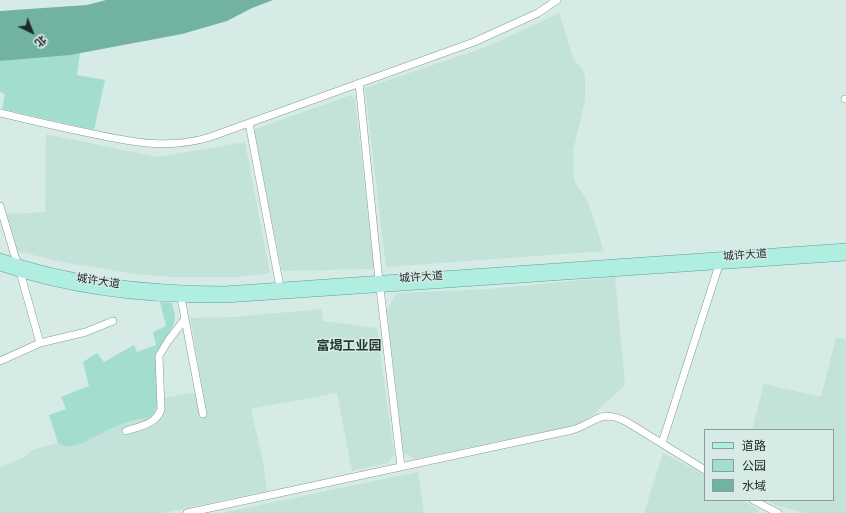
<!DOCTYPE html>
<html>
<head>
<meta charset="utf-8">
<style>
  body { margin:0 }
  #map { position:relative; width:846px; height:513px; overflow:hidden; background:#d6ebe6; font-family:"Source Sans 3","Noto Sans SC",sans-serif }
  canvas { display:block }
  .legend { position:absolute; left:704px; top:429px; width:130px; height:72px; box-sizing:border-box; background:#d6ebe6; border:1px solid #8e9d9a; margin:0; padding:5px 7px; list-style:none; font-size:12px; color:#212927 }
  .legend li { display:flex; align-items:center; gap:8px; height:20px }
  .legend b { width:20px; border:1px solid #8e9d9a }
  .north { position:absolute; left:12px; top:12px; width:40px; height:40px; -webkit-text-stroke:3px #d6ebe6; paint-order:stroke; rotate:137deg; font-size:11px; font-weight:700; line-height:16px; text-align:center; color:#212927 }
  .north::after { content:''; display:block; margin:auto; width:14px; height:18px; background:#212927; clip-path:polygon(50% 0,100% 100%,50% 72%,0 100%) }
</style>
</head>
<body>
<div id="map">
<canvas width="846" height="513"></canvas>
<ul class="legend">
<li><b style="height:5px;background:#afeee0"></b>道路</li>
<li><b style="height:11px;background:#a3ddce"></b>公园</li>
<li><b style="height:11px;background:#71b2a2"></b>水域</li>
</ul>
<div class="north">北</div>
</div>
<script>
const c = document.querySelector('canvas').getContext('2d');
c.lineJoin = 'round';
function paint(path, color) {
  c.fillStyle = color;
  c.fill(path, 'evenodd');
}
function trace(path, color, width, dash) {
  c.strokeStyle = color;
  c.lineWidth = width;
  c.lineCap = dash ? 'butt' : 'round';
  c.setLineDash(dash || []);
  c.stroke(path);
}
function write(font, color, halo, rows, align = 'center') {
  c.font = font + ' "Source Sans 3","Noto Sans SC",sans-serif';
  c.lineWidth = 3;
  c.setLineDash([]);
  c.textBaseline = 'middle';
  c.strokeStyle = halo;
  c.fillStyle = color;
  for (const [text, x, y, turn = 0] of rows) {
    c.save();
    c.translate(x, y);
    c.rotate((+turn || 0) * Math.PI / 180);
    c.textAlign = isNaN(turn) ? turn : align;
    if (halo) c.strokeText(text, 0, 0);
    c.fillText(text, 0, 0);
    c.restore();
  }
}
const built = new Path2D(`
  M559 13 573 58 582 69 585 76V101L573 151 574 181 588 202 604 251 386 267 365 88 489 46Z
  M351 95 355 99 374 269 282 271 253 130Z
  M46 134 157 157 245 142 270 273 238 277H172L135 274 66 263 17 251 7 214 45 212Z
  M615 277 625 385 583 424 414 459 403 452 387 310 394 297 398 293 489 289Z
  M321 309 323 321 377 328 394 454 388 463 352 471 337 393 251 409 263 462 267 491 163 513H0V467L25 457 32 450 58 443 66 447 130 421 148 418 154 414 163 416 164 398 203 391 190 318 234 317Z
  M836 337 846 340V513H804L775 505 768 500H833V430H752L764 384 821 397Z
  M663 453 705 475V500H743L758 510 757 513H644Z
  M418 472 424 513H221Z`);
const green = new Path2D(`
  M80 53 77 75 105 80 94 130 2 109 5 94 0 92V61Z
  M160 302 172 303 175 316 174 324 161 347 158 404 154 414 148 418 130 421 110 429 80 444 66 447 58 443 49 415 66 409 61 397 89 386 83 362 97 353 104 362 134 345 137 352 156 345 153 332 166 326Z`);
const water = new Path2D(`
  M106 0H273L252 8 227 21 182 34 70 55 0 61V11L87 5Z`);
const minor = new Path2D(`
  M359 83 379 281
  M845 99H846
  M0 113C30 120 59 127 89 133 131 142 168 150 210 137L474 42 538 13 557 0
  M249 123 280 287
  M0 206 17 263
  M20 272 40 343
  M380 288 401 467
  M181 298 203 414
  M0 361 40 343 86 332 113 321
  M126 431C140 426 157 424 161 409L159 356 168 341 185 319
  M662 443 719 265
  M753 500 778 513
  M187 513 572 430C596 423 600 408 627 422L705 470`);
const major = new Path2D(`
  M0 258C73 283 148 291 225 291L846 248
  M0 266C72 291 149 299 225 298L846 256`);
const streetNames = [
  ["城许大道",745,256,-4],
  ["城许大道",421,278,-4],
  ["城许大道",98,282,9]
];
const quarterNames = [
  ["富堨工业园",349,347]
];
paint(built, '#c3e2da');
paint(green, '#a3ddce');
paint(water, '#71b2a2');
trace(minor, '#869b95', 8);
trace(major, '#5aa192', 10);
trace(minor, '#fff', 7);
trace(major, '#afeee0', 9);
write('11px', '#212927', '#d6ebe6', streetNames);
write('bold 13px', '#293a36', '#d6ebe6', quarterNames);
</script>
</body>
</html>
